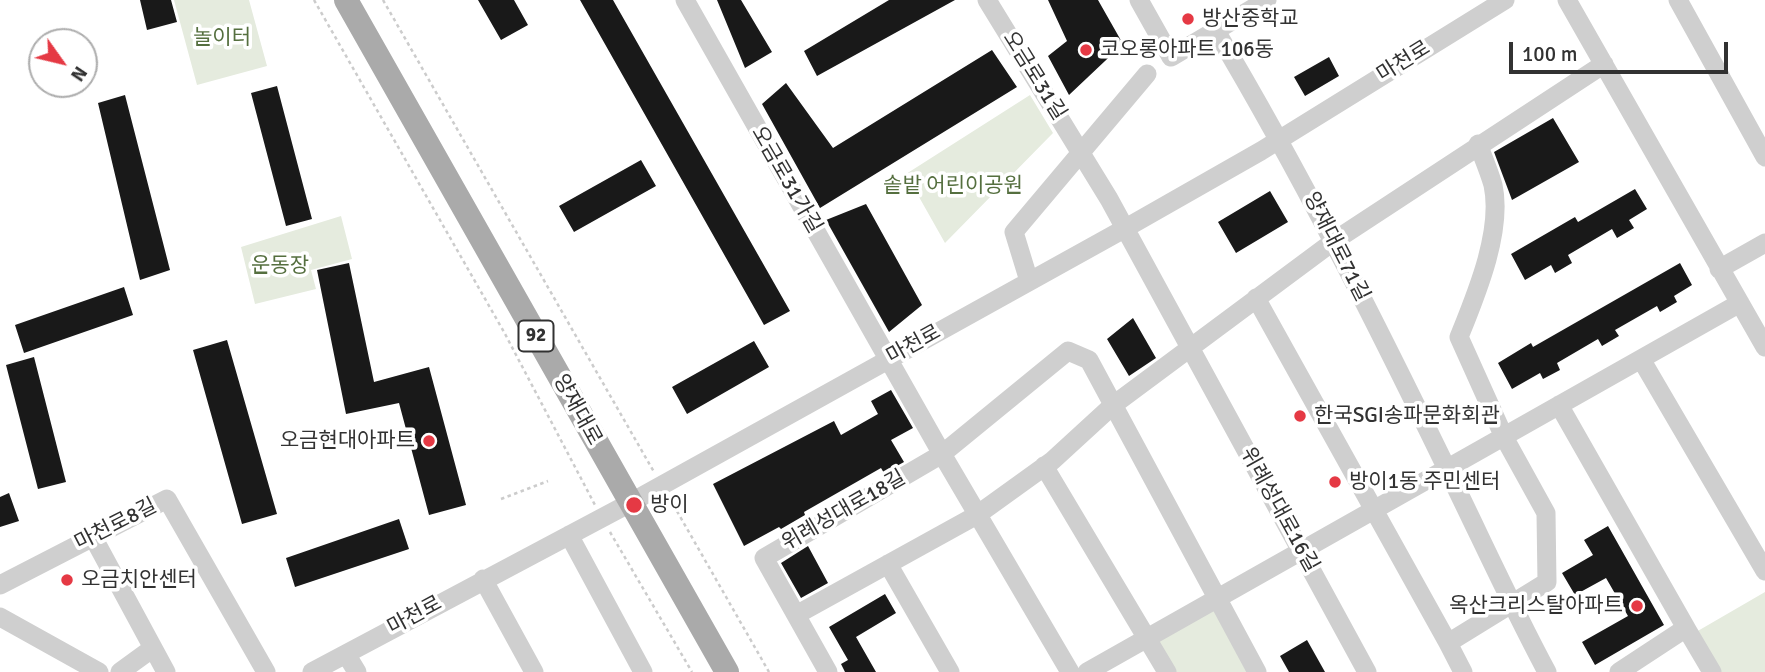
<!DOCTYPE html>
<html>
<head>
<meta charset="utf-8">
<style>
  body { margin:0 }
  #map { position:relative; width:1765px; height:672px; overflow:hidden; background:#fff; font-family:Signika,sans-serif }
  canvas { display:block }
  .north { position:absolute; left:28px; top:28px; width:70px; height:70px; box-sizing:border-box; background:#fff; border:2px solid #adadad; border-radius:50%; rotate:124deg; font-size:19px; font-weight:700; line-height:28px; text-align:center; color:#323232 }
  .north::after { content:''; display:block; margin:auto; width:24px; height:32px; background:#e53944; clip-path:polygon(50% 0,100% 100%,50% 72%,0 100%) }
  .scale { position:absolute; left:1509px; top:42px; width:219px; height:32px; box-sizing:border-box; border:4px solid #323232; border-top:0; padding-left:9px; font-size:21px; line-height:24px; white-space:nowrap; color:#323232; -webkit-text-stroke:5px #fff; paint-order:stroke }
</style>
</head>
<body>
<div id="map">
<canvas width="1765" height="672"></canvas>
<div class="north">N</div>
<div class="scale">100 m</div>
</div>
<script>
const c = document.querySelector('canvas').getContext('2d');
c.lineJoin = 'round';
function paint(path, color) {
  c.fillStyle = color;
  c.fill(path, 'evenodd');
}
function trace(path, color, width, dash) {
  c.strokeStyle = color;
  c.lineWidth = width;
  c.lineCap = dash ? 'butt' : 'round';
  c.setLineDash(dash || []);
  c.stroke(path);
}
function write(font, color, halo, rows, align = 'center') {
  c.font = font + ' Signika,"Noto Sans KR",sans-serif';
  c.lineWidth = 7;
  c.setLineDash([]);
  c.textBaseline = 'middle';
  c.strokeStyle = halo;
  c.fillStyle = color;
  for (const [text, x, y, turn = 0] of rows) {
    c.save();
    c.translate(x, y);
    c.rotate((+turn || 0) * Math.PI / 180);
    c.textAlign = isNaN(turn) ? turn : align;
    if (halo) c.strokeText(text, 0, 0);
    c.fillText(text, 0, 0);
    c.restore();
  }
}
const green = new Path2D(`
  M174 0H249L267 66 197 85Z
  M1030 95 1053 133 945 243 906 174Z
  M341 216 352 259 311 270 316 289 255 304 241 247Z
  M1765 592V672H1718L1696 632Z
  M1212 602 1252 672H1175L1154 636Z`);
const building = new Path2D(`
  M140 0H171L177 22 147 30Z
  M478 0H514L528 25 501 40Z
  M580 0H613L790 311 764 325Z
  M717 0H741L772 52 745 68Z
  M889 0H955L817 76 804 51Z
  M1048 0H1098L1123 44 1069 95 1048 56 1067 41Z
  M992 50 1017 87 820 208 762 104 786 83 833 148Z
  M1329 57 1339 76 1305 96 1294 77Z
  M277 86 312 219 286 226 251 93Z
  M125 95 170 270 140 280 98 103Z
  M1553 118 1579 162 1512 200 1494 152Z
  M641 160 656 186 574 232 559 206Z
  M1635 189 1647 209 1629 220 1634 228 1617 238 1612 229 1568 255 1572 263 1555 273 1551 265 1525 280 1511 254 1575 217 1578 222Z
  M1270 191 1288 222 1236 253 1218 222Z
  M866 204 922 305 889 332 826 220Z
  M349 263 374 382 429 367 466 505 429 515 399 403 346 414 317 270Z
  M1680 263 1692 285 1674 296 1677 302 1660 312 1657 306 1615 330 1619 336 1602 346 1598 339 1557 363 1560 370 1543 379 1540 373 1512 389 1498 363 1531 343 1533 347Z
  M124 287 133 315 24 353 15 325Z
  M1133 318 1156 358 1129 376 1107 339Z
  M227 340 277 514 242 524 193 350Z
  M754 341 769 367 687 414 672 387Z
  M34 357 66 482 38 489 6 365Z
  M891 390 913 428 891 440 904 462 884 473 881 468 804 512 805 515 781 529 779 527 744 546 713 484 834 421 841 435 878 414 871 401Z
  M9 493 19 521 0 527V497Z
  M399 519 409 549 295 587 286 558Z
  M1608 526 1664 625 1595 665 1582 642 1628 616 1606 578 1575 595 1562 573 1593 555 1584 540Z
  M808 546 828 583 801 598 781 563Z
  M885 594 896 613 856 637 876 672H845L841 664 848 660 829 627Z
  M1307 640 1325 672H1289L1280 656Z`);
const path = new Path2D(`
  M314 0 504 332 595 505
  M383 0 654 472
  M501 499 548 481
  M670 499 769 672
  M610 532 692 672`);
const minor = new Path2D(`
  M685 0 942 454 1070 672
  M987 0 1109 199 1367 672
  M1139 0 1171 57 1267 0
  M1567 0 1765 347
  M1678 0 1765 157
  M1216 31C1300 172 1374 319 1446 467 1480 536 1511 605 1547 672
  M1719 269 1765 243
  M1029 281 1014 232 1147 74
  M1256 298 1448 643
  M1641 359 1765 571
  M1559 405 1686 628
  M1044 466 1167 672
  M569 535 643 672
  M93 537 166 672
  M888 564 950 672
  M483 579 534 672
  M0 585 167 499 266 672
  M796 615 977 515 1052 461 1112 406 1334 241 1604 64
  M0 617 99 672
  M346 654 357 672
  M120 672 153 648
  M312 672 630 503 1124 229 1261 151 1505 0
  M828 672 764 558 942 454 1068 351 1089 360 1257 672
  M1087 672 1740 303
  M1463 672 1448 643 1547 582 1546 513 1504 437 1459 337C1476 295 1503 231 1493 185 1489 171 1483 157 1478 144
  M1619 672 1686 628 1712 672`);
const major = new Path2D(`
  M346 0 727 672`);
const markers = [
  [1188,19,7,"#e53944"],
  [1086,50,7,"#e53944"],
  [1300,416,7,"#e53944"],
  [429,441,7,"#e53944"],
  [1335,482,7,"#e53944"],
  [634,505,9,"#e53944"],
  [67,580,7,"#e53944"],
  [1637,606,7,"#e53944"]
];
const shields = [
  [536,336,35]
];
const shieldNames = [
  ["92",536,336]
];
const poiNames = [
  ["방산중학교",1202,19],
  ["코오롱아파트 106동",1100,50],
  ["한국SGI송파문화회관",1314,416],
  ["오금현대아파트",415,441,"right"],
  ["방이1동 주민센터",1349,482],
  ["방이",650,505],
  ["오금치안센터",81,580],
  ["옥산크리스탈아파트",1623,606,"right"]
];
const parkNames = [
  ["놀이터",222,38],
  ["솥밭 어린이공원",953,186],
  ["운동장",280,266]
];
const streetNames = [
  ["마천로",1404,62,-32],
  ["오금로31길",1034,76,58],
  ["오금로31가길",786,180,60],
  ["양재대로71길",1336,247,63],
  ["마천로",914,345,-29],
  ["양재대로",577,410,61],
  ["위례성대로16길",1279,510,61],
  ["위례성대로18길",844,511,-30],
  ["마천로8길",116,525,-27],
  ["마천로",415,616,-28]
];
paint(green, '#e5ebde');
paint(building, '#191919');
trace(path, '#ccc', 2.5, [3.5, 3.5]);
trace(minor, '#cfcfcf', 19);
trace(major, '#aaa', 24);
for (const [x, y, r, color] of markers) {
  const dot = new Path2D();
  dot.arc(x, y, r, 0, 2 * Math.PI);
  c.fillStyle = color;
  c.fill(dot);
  trace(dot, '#fff', 2.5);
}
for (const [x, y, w] of shields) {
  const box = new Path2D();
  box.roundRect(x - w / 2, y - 15.5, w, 31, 5);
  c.fillStyle = '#fff';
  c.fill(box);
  trace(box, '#323232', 2);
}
write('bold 19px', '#323232', null, shieldNames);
write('21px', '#323232', '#fff', poiNames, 'left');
write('21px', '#556f3f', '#fff', parkNames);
write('21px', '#323232', '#fff', streetNames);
</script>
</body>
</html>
